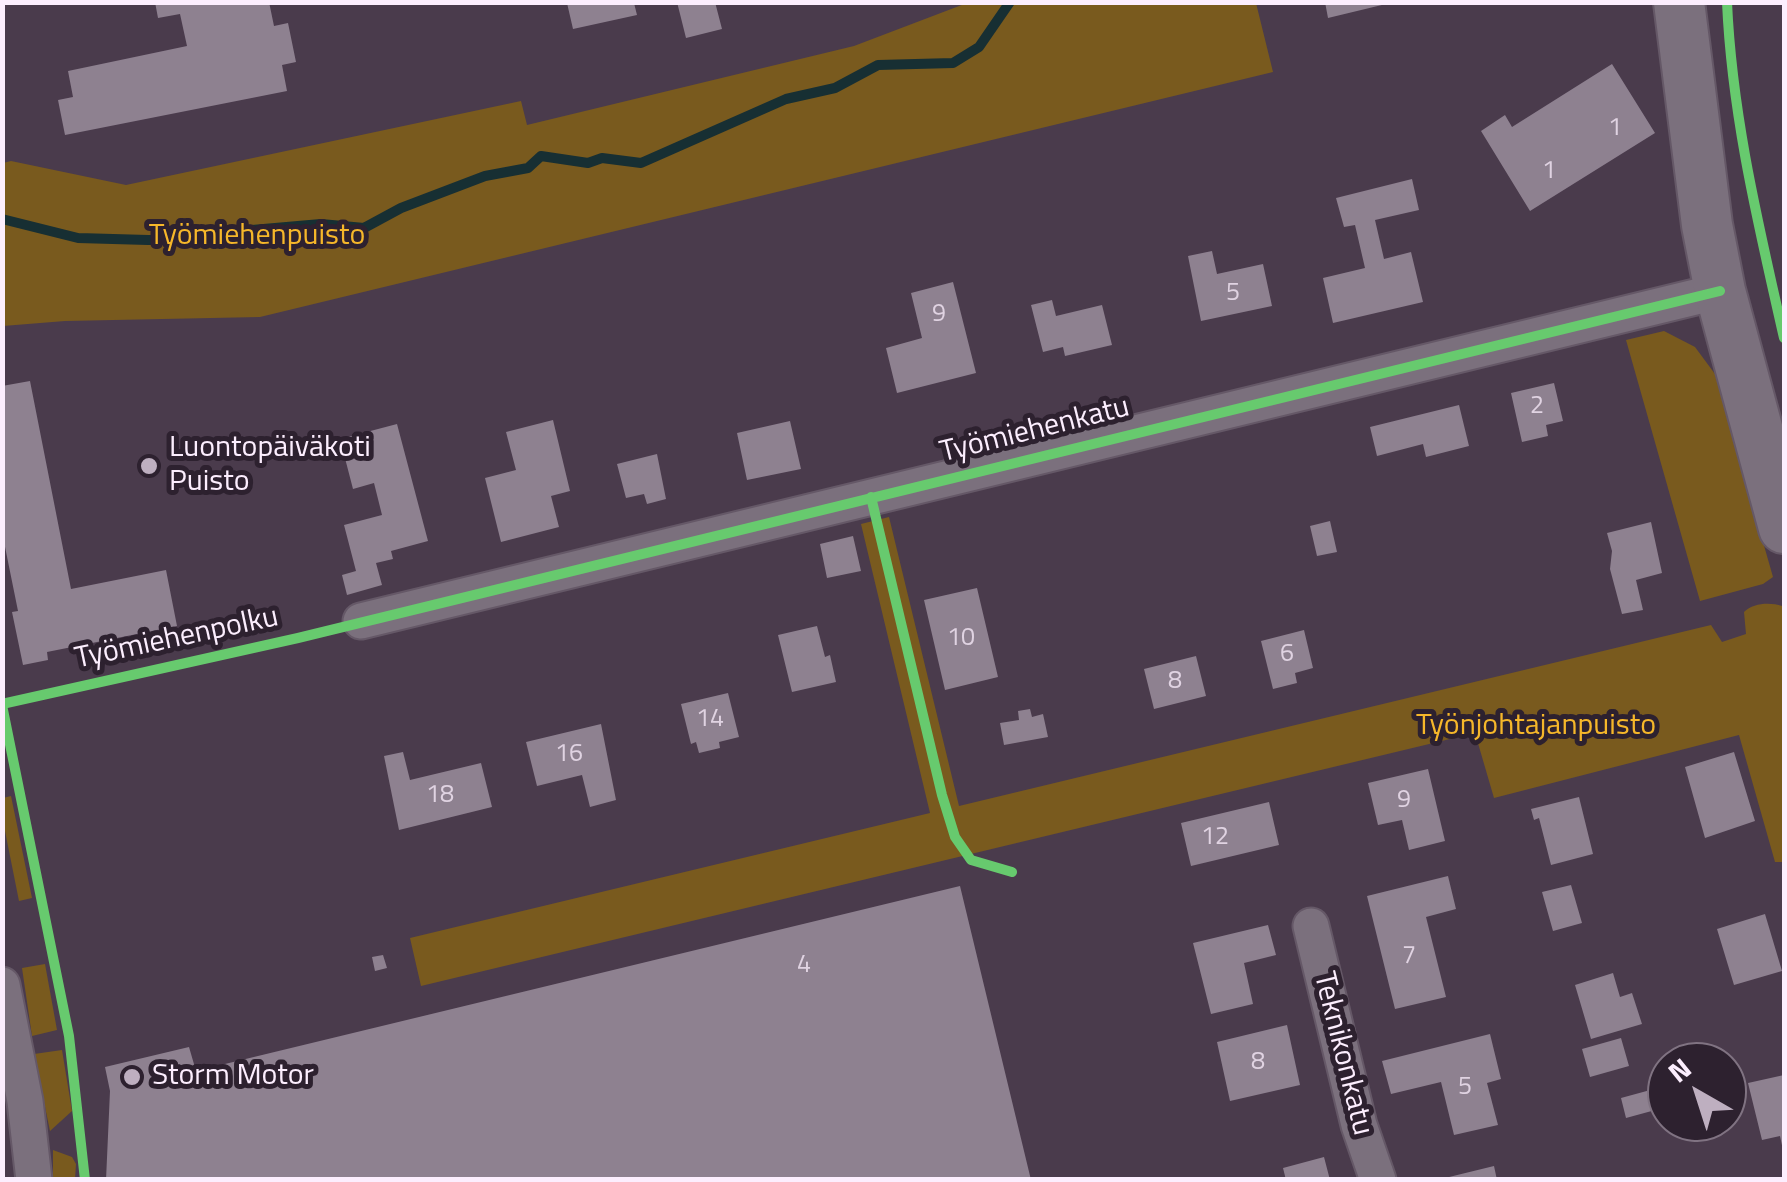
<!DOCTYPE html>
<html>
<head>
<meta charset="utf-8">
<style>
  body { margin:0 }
  #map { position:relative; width:1787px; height:1182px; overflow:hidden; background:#4a3b4c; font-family:"Titillium Web",sans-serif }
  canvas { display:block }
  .frame { position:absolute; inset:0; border:5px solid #fceefe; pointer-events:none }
  .north { position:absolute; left:1647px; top:1042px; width:100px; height:100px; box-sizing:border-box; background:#2d212f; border:2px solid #807382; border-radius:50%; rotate:321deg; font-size:28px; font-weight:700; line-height:40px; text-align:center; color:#fceefe }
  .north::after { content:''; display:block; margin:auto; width:35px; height:45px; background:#beafc0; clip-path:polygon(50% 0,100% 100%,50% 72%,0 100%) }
</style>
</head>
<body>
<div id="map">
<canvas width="1787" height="1182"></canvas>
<div class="frame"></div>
<div class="north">N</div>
</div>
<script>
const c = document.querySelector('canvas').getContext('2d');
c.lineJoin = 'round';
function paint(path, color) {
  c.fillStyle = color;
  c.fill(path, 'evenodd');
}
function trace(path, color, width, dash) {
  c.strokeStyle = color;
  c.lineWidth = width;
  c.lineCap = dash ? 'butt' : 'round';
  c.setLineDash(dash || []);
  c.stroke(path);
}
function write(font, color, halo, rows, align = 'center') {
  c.font = font + ' "Titillium Web",sans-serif';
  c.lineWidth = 10;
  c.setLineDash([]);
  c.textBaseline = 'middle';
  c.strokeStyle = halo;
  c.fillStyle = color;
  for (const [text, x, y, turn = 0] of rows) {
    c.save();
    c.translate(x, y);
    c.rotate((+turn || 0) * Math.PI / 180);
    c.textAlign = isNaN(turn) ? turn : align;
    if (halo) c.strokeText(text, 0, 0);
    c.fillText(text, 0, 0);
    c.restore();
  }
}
const green = new Path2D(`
  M967 3H1256L1273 72 260 317 65 321 3 326V163L11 161 126 185 521 101 527 125 854 46Z
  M1664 331 1695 347 1715 374 1773 577 1763 584 1700 601 1626 340Z
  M889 517 959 806 1711 625 1722 642 1746 634 1744 612C1753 603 1770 602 1782 606L1784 616V862H1775L1739 735 1494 798 1475 733 421 986 410 938 930 813 861 524Z
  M11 796 32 898 19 901 3 821V798Z
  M45 964 57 1030 32 1036 22 968Z
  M62 1050 72 1111 50 1131 34 1054Z
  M53 1150 72 1157 76 1164 75 1179H53Z`);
const stream = new Path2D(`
  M2 219 78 238 148 240H178L206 234 321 224 364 228 401 208 485 176 528 168 541 156 588 163 602 158 641 163 786 99 835 88 878 65 953 63 979 47 1010 2`);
const building = new Path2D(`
  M155 2H269L274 26 288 23 296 62 282 65 287 91 65 135 58 100 73 97 68 71 187 46 180 14 158 18Z
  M677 2H715L722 29 686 38Z
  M1325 2H1386V4L1328 18Z
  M567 3H634L637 15 573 29Z
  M1612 64 1655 133 1530 211 1481 131 1505 115 1512 127Z
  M1412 179 1419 210 1375 220 1384 259 1411 252 1423 302 1333 323 1323 278 1365 268 1355 225 1344 227 1336 198Z
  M1212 251 1217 274 1263 264 1272 306 1201 321 1188 256Z
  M953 282 976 373 897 393 886 348 922 338 911 293Z
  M1052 300 1056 316 1102 305 1112 345 1065 356 1063 347 1043 352 1031 305Z
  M30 381 71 589 166 570 177 626 47 652 48 660 23 665 12 612 18 611 2 532V386Z
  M1554 383 1563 421 1546 425 1548 436 1522 442 1511 393Z
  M1459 405 1469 446 1426 457 1423 444 1377 456 1370 427Z
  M553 420 570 491 551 496 559 527 501 542 485 478 516 470 506 432Z
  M790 421 801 469 747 480 737 433Z
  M397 424 428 541 391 551 393 559 376 563 382 585 347 595 342 575 356 571 344 525 382 515 374 483 353 489 340 439Z
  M657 454 666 499 647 504 644 494 626 498 617 464Z
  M1330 521 1337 552 1317 556 1310 526Z
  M1651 522 1662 573 1636 580 1643 610 1622 614 1610 569 1612 551 1607 533Z
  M853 536 861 571 827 578 820 544Z
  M977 588 998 677 945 690 924 600Z
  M817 626 825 657 830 655 836 682 792 692 778 635Z
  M1304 630 1313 668 1295 673 1297 683 1273 689 1261 641Z
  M1196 656 1206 696 1154 709 1144 669Z
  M728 693 739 737 719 742 720 748 699 753 696 742 691 744 681 704Z
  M1030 709 1032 717 1043 714 1048 737 1004 745 1000 723 1019 720 1018 711Z
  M601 724 616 800 590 807 582 775 537 786 526 742Z
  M403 752 410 780 481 763 492 807 399 830 384 756Z
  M1734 752 1755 821 1705 838 1685 767Z
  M1428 769 1445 841 1409 850 1402 820 1378 825 1368 783Z
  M1579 797 1593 854 1551 865 1539 818 1534 820 1531 809Z
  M1269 802 1279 845 1191 866 1181 823Z
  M1448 876 1456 909 1426 917 1446 997 1395 1009 1367 896Z
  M1571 885 1582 923 1553 931 1542 892Z
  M960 886 1031 1180H106L110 1091 105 1067 189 1047 196 1071Z
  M1765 914 1782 971 1734 985 1717 929Z
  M1268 925 1276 955 1244 963 1253 1004 1211 1014 1193 943Z
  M383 955 387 968 375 971 372 957Z
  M1613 973 1620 997 1632 993 1642 1024 1591 1039 1575 985Z
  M1287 1025 1300 1085 1230 1101 1217 1042Z
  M1490 1034 1501 1079 1487 1083 1498 1125 1454 1135 1441 1082 1391 1094 1382 1061Z
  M1621 1038 1629 1066 1590 1077 1582 1049Z
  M1784 1075V1150H1783L1780 1136 1762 1140 1748 1083Z
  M1654 1089 1659 1109 1626 1118 1621 1098Z
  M1324 1157 1330 1180H1286L1283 1168Z
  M1494 1166 1497 1180H1445V1178Z`);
const street = new Path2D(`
  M361 621 1720 291
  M1311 926 1359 1125 1378 1180
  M2 985 25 1101 34 1180`);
const secondary = new Path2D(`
  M1679 2 1707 225 1720 291 1784 528`);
const cycleway = new Path2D(`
  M1727 2C1732 117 1759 227 1784 338
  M871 497 942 795 955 837 971 860 1012 872
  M2 704 298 638 1720 291
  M2 705 69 1036 85 1180`);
const markers = [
  [149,466,10,"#beafc0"],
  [132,1077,10,"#beafc0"]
];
const numberNames = [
  ["1",1615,129],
  ["1",1549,172],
  ["5",1233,294],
  ["9",939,315],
  ["2",1537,407],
  ["10",961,639],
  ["6",1287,655],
  ["8",1175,682],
  ["14",710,720],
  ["16",569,755],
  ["18",440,796],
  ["9",1404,801],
  ["12",1215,838],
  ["7",1409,957],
  ["4",804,966],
  ["8",1258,1063],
  ["5",1465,1088]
];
const parkNames = [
  ["Työmiehenpuisto",257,237],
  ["Työnjohtajanpuisto",1536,727]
];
const streetNames = [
  ["Työmiehenkatu",1035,431,-14],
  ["Työmiehenpolku",177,639,-12],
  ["Teknikonkatu",1342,1054,76]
];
const poiNames = [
  ["Luontopäiväkoti",169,449],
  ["Puisto",169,483],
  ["Storm Motor",152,1077]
];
paint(green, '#795a1e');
trace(stream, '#172f33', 10);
paint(building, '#8e8190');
trace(street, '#655867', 39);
trace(secondary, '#655867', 54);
trace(street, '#7b707d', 35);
trace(secondary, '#7b707d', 50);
trace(cycleway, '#67ca6e', 10);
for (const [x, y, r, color] of markers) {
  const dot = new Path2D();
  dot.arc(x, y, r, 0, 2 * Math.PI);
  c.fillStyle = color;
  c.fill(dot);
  trace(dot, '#2d212f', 4);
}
write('25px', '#e0d3e2', null, numberNames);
write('30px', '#f6b72a', '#2d212f', parkNames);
write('30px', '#fceefe', '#2d212f', streetNames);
write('30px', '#fceefe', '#2d212f', poiNames, 'left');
</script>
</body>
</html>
